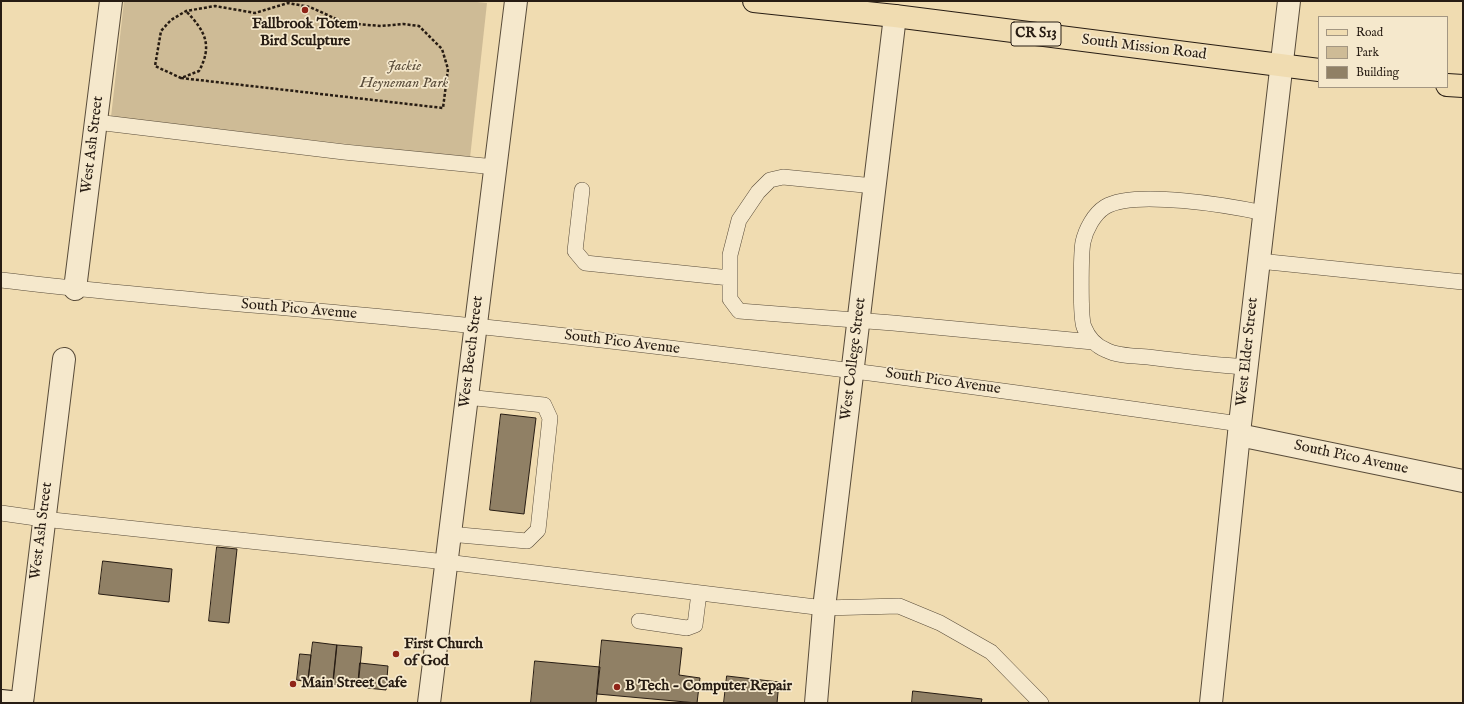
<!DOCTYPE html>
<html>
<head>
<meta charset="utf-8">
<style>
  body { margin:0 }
  #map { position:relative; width:1464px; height:704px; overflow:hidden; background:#f0dcb1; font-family:"IM FELL English",serif }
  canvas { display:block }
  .frame { position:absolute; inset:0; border:2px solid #271c13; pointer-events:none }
  .legend { position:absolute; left:1318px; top:16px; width:130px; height:72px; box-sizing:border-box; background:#f5e8cc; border:1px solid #a39682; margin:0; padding:5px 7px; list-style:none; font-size:12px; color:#271c13 }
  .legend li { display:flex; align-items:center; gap:8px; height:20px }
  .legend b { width:20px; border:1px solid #a39682 }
</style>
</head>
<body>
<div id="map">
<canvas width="1464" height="704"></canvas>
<div class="frame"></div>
<ul class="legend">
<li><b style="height:5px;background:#f0dcb1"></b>Road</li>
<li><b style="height:11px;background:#cebb96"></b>Park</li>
<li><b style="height:11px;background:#908065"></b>Building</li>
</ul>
</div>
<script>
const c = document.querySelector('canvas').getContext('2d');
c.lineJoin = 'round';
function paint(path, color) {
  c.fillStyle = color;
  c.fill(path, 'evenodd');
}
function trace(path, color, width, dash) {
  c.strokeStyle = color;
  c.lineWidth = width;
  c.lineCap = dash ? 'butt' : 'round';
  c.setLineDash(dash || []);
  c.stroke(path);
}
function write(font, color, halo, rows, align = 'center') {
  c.font = font + ' "IM FELL English",serif';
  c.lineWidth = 3.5;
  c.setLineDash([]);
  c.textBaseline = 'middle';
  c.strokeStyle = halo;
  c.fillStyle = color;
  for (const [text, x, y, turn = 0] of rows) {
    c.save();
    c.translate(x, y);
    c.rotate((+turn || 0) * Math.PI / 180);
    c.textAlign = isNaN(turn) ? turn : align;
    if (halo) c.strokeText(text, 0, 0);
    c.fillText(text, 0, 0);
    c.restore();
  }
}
const green = new Path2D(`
  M124 1H467L487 3 470 158 111 117Z`);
const building = new Path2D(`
  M501 414 536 418 524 514 490 510Z
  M217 547 237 549 229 623 209 621Z
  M103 561 172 569 169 602 99 594Z
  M602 640 682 648 679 675 700 678 697 703 597 694Z
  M313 642 337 645 333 684 308 682Z
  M337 645 362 647 358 687 333 684Z
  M300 654 311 655 308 682 297 680Z
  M535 661 600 667 596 703H531Z
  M360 663 388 666 386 690 358 687Z
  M727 676 779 682 777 703H724Z
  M913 691 982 699 981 703H912Z`);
const path = new Path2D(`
  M181 78 443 108 448 69 442 49 419 26 403 24 381 26 345 23 310 7 288 3 255 13 215 6 186 11 171 20 161 31 155 66 181 78 199 71C213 45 205 31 186 11`);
const service = new Path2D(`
  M96 122 344 152 495 167
  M874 186 783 177 770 180 758 192 739 220 730 255V299L739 311 893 323 1093 342
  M582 190 575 251 585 263 730 278
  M1259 261 1463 282
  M1 280C159 299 317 309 475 326 731 353 986 388 1240 424
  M1247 367C1214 365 1181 361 1148 357 1135 356 1117 356 1106 350 1096 346 1088 337 1084 327 1080 317 1081 253 1083 242 1086 229 1094 214 1105 207 1134 189 1231 206 1264 213
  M1 513 43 519 446 562 824 608 899 606 940 623 991 652 1041 703
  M449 534 527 541 538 530 550 418 544 405 466 397
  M639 621 687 628 695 625 699 593`);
const minor = new Path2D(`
  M75 289 111 1
  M1239 435 1463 481
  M22 703 64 359
  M429 703 516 1
  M816 703 824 608 895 16`);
const tertiary = new Path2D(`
  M1211 703 1240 424 1289 1`);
const secondary = new Path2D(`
  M1 701 22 703`);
const primary = new Path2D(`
  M754 1 895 16 1319 70
  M1447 85 1463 86`);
const markers = [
  [305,10,4,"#8f2418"],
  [396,654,4,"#8f2418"],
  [293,684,4,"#8f2418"],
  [617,687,4,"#8f2418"]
];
const shields = [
  [1036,34,50]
];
const shieldNames = [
  ["CR S13",1036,34]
];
const poiNames = [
  ["Fallbrook Totem",305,25,"center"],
  ["Bird Sculpture",305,42,"center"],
  ["First Church",404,645],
  ["of God",404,662],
  ["Main Street Cafe",301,684],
  ["B Tech - Computer Repair",625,687]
];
const streetNames = [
  ["South Mission Road",1144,48,7],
  ["West Ash Street",93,145,-83],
  ["South Pico Avenue",299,310,5],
  ["South Pico Avenue",622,343,7],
  ["West Beech Street",472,352,-83],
  ["West Elder Street",1248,352,-84],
  ["West College Street",854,359,-83],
  ["South Pico Avenue",943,382,8],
  ["South Pico Avenue",1351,458,12],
  ["West Ash Street",42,531,-83]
];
const parkNames = [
  ["Jackie",404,67],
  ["Heyneman Park",404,84]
];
paint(green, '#cebb96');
paint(building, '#908065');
trace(building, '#271c13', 1);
trace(service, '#594c3a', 16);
trace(minor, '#594c3a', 24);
trace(tertiary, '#594c3a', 24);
trace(secondary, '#271c13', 24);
trace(primary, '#271c13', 24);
trace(path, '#271c13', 2.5, [3, 2]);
trace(service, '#f5e8cc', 15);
trace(minor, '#f5e8cc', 22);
trace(tertiary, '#f5e8cc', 22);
trace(secondary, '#f5e8cc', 22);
trace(primary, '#f0dcb1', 22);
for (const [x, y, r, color] of markers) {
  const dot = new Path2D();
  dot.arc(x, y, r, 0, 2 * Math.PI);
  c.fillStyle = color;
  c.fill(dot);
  trace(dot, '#f5e8cc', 1.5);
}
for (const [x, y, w] of shields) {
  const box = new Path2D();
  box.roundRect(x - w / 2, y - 12, w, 24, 3);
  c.fillStyle = '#f5e8cc';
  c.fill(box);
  trace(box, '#271c13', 1);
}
write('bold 14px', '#271c13', null, shieldNames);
write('bold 15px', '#271c13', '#f5e8cc', poiNames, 'left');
write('15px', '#271c13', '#f5e8cc', streetNames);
write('italic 15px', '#594c3a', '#f5e8cc', parkNames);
</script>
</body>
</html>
